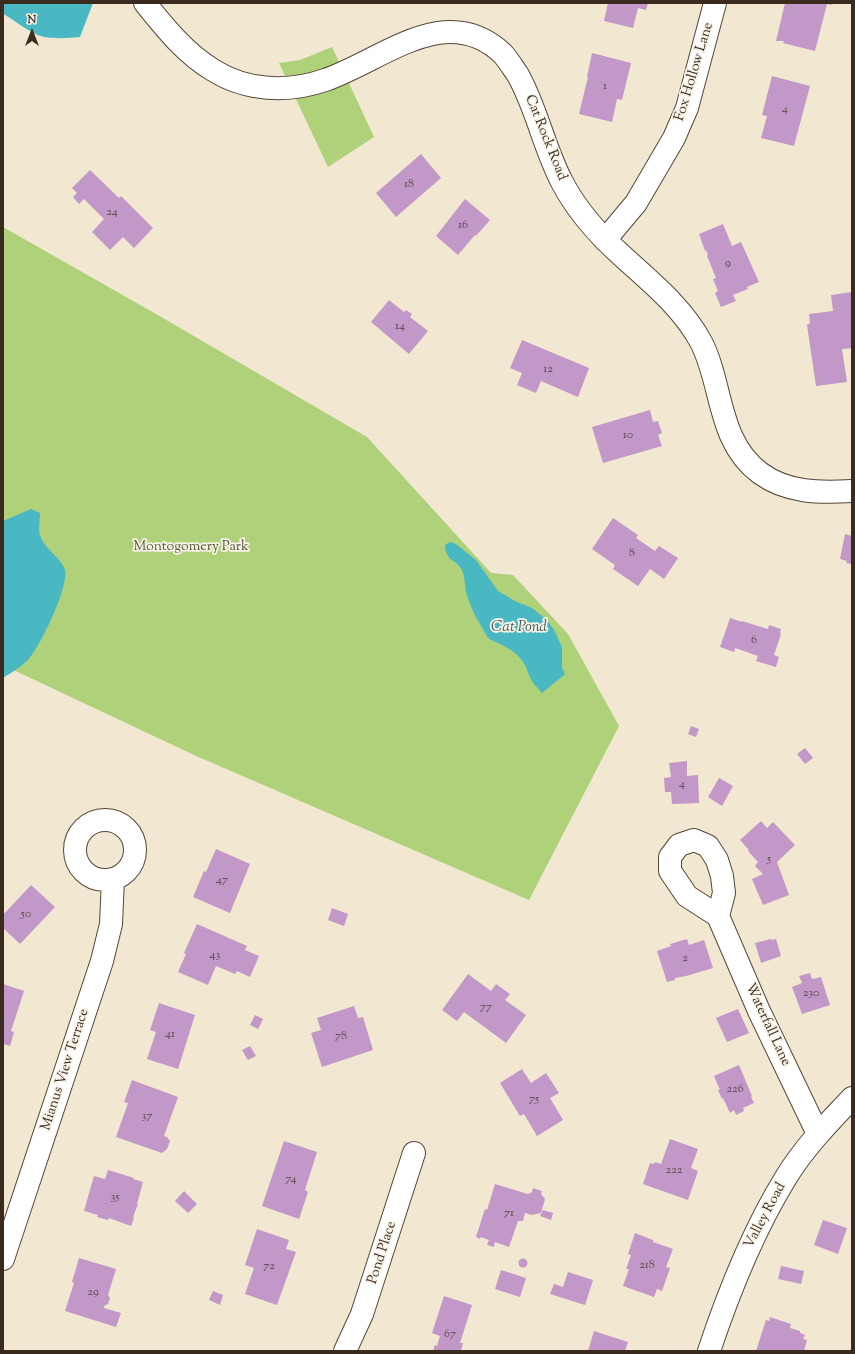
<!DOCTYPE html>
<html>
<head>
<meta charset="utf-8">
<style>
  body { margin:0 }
  #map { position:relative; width:855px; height:1354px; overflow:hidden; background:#f2e7d0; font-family:"Sorts Mill Goudy",serif }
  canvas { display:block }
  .frame { position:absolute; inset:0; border:4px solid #3b2a1e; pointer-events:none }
  .north { position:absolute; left:12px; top:12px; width:40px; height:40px; -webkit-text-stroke:3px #f7f3e8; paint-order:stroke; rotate:0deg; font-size:11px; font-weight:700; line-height:16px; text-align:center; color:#3b2a1e }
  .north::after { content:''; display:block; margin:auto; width:14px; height:18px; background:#3b2a1e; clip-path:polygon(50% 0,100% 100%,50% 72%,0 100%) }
</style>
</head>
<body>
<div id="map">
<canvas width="855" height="1354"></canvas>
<div class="frame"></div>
<div class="north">N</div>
</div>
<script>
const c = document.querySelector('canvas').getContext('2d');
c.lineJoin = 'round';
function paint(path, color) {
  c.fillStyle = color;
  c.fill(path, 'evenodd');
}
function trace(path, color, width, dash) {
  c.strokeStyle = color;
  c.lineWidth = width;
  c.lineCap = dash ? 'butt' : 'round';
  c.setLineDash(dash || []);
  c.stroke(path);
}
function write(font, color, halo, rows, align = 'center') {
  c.font = font + ' "Sorts Mill Goudy",serif';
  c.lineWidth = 3.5;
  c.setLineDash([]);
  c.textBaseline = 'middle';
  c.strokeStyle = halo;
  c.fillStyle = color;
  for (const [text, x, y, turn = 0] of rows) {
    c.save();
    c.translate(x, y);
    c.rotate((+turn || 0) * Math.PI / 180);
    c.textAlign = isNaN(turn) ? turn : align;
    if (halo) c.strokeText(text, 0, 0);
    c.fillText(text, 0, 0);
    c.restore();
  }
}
const green = new Path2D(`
  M332 47 374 137 328 167 279 63 300 60Z
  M3 227 156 314 367 437 491 573 513 575 568 634 619 726 529 900 194 755 3 665Z`);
const water = new Path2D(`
  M3 3H93L80 37C69 38 55 39 44 37 31 34 17 22 5 15L3 12Z
  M31 509 40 513C40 520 38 529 40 535 44 549 61 557 65 570 69 587 40 647 28 660 21 667 11 673 3 678V521Z
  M450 542 456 544 476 560 498 591 515 601 532 608 547 620 554 630 562 647V668L565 674 542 693C539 689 534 685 532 681 527 672 526 663 518 656 510 647 498 644 488 638 481 625 472 612 468 598 464 589 466 579 462 570 456 559 446 562 445 545Z`);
const building = new Path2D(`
  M608 3H648L646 10 638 8 633 28 604 21Z
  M785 3H832V5L827 4 815 51 783 43 784 41H776Z
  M592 53 631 63 622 100 617 99 612 122 579 114 588 77H587Z
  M772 76 810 86 794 146 761 138 767 116 762 115Z
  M421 154 441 178 396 217 376 193Z
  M90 170 119 198 121 196 153 228 134 248 123 237 110 250 92 232 104 219 84 199 79 204 73 197 77 193 72 188Z
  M465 199 490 220 476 236 475 235 458 255 436 236Z
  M723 224 732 246 741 242 759 282 747 287 748 289 733 295 736 301 721 307 715 293 718 291 713 279 716 278 707 256 708 255 706 250 705 251 699 234Z
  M852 292V348L842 349 847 382 816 386 807 325 810 323 809 314 833 311 831 295Z
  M389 300 404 312 406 310 412 314 410 317 428 331 409 354 371 322Z
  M522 340 589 368 578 397 541 381 536 393 517 385 522 373 510 368Z
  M650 410 653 422 658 421 662 433 658 435 662 446 603 463 592 427Z
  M613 518 638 535 636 538 655 551 659 546 678 558 664 579 650 569 638 586 613 569 615 565 592 549Z
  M845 534 852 536V564L846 563 847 561 840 559Z
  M730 618 742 622V621L768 629 769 625 781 629 780 633 781 634 774 655 779 657 776 667 756 661 758 656 735 648 734 652 720 647Z
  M691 726 699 729 696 737 688 734Z
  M805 748 813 758 805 764 797 754Z
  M687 761V776L698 775 699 803 672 804 671 792H665L664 778 671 777 669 763Z
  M719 778 733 786 722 806 708 797Z
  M761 821 767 828 773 822 795 845 777 862 789 895 763 905 752 879 763 874 755 866 758 862 748 851 749 850 740 840Z
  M216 849 250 864 230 913 193 897 204 871 206 872Z
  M31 885 55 907 20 944 3 928V915Z
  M332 908 348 914 344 926 328 920Z
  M197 924 247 946 245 950 259 956 250 977 237 971 235 974 216 966 208 985 178 972 186 954 184 953Z
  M687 939 689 945 704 940 713 968 686 976 675 978V980L667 982 657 951 671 946 670 944Z
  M771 939V940L776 939 781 956 761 963 755 943Z
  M810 973 812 979 821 977 830 1005 802 1014 792 987 802 983 799 976Z
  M468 974 491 991 496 984 510 994 505 1000 526 1015 506 1043 464 1012 457 1021 442 1010Z
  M3 984 24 991 11 1031 14 1032 10 1046 3 1044Z
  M159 1003 195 1015 178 1069 147 1059 156 1032 150 1030Z
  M354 1006 358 1018 363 1017 373 1050 322 1067 311 1033 321 1030 317 1018Z
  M738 1009 749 1033 727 1042 716 1018Z
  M255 1015 263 1019 258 1029 250 1025Z
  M250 1046 256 1056 248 1060 242 1050Z
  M739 1065 752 1096 751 1097 754 1103 743 1108 744 1111 736 1115 734 1110 730 1113 723 1098 722 1099 718 1090H720L714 1076Z
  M522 1069 531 1083 546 1073 559 1093 550 1098 563 1120 537 1136 524 1114 520 1116 500 1083Z
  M132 1080 178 1097 164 1136 167 1137 170 1141 167 1149 162 1153 116 1137 128 1103 124 1102Z
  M670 1139 698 1149 691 1168 698 1171 688 1200 643 1184 650 1163 654 1164 655 1162 661 1164Z
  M284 1141 317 1152 305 1190 308 1192 299 1219 262 1206Z
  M108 1170 134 1178 133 1179 143 1182 137 1204H138L133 1217 134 1218 131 1226 109 1218 108 1220 97 1217 98 1215 84 1211 94 1176 105 1179Z
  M495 1184 528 1194 532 1192 533 1188 542 1191 541 1194 545 1199 541 1213 532 1215 525 1213 523 1221H518L509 1247 495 1242 494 1247 487 1245 489 1240 481 1237 480 1239 476 1237 485 1209 487 1210Z
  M184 1191 197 1204 188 1213 175 1201Z
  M543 1210 553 1213 551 1220 540 1216Z
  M823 1220 847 1228 838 1254 814 1245Z
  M257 1229 289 1240 286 1249 296 1252 277 1305 245 1294 254 1268 245 1265Z
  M635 1233 653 1240V1242L673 1249 666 1267 670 1268 662 1291 657 1289 654 1297 623 1286 629 1269H626L631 1255 628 1254Z
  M79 1258 116 1269 108 1295 110 1298 108 1304 104 1306V1308L121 1313 116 1327 65 1311 74 1283 72 1282Z
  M518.5 1263a4.5 4.5 0 1 1 9 0a4.5 4.5 0 1 1-9 0Z
  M781 1266 804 1271 801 1284 778 1279Z
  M501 1270 526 1278 520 1297 495 1289Z
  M568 1272 593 1280 585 1305 550 1294 554 1284 563 1287Z
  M213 1291 223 1295 220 1305 209 1300Z
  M444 1296 472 1305 460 1343H463L461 1351H433L435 1345 437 1346 440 1336 432 1333Z
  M770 1317 791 1324 790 1328 800 1331V1333L805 1335 803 1339 807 1340 804 1351H756L766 1320 769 1321Z
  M594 1331 628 1342 625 1351H588Z`);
const minor = new Path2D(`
  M145 3C165 28 186 54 213 70 246 91 288 93 325 80 383 60 446 0 503 54 509 61 513 68 518 75 537 109 544 148 562 182 576 209 597 233 619 253 648 280 682 306 701 342 723 384 717 441 760 473 787 493 820 493 852 491
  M605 240 636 203 674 138 687 108 715 3
  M75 850a30 30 0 1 1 60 0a30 30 0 1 1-60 0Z
  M718 916 724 893 722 876 717 860 708 846 694 840 679 845 670 857V871L687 896 718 916 759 1011 818 1134
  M3 1259 102 961 111 924 113 879
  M345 1351 362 1314 414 1153`);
const major = new Path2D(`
  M709 1351C729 1291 752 1233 785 1179 803 1149 828 1123 852 1098`);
const numberNames = [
  ["1",605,87],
  ["4",785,110],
  ["18",409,185],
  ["24",112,213],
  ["16",463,226],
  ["9",728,264],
  ["14",400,327],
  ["12",548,370],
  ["10",628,436],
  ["8",632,554],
  ["6",754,641],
  ["4",682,785],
  ["5",769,860],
  ["47",222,881],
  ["50",26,915],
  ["43",215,956],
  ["2",685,959],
  ["230",811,994],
  ["77",486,1008],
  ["41",170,1035],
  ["78",341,1037],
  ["226",735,1090],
  ["75",534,1100],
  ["37",147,1117],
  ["222",674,1171],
  ["74",291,1180],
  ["35",115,1198],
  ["71",509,1214],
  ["218",647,1266],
  ["72",269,1267],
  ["29",93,1293],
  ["67",450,1335]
];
const streetNames = [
  ["Fox Hollow Lane",695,72,-73],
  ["Cat Rock Road",545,138,68],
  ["Waterfall Lane",767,1025,65],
  ["Mianus View Terrace",66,1070,-72],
  ["Valley Road",766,1216,-62],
  ["Pond Place",383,1253,-72]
];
const parkNames = [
  ["Montogomery Park",191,548]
];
const waterNames = [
  ["Cat Pond",519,628]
];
paint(green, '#aed17a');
paint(water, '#4ab8c3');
paint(building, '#c198c8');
trace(minor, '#564639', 24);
trace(major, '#564639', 24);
trace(minor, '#fff', 22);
trace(major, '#fff', 22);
write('12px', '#5c4648', null, numberNames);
write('14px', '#3b2a1e', '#f7f3e8', streetNames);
write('14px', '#585435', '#f7f3e8', parkNames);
write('italic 15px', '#405c58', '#f7f3e8', waterNames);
</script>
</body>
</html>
